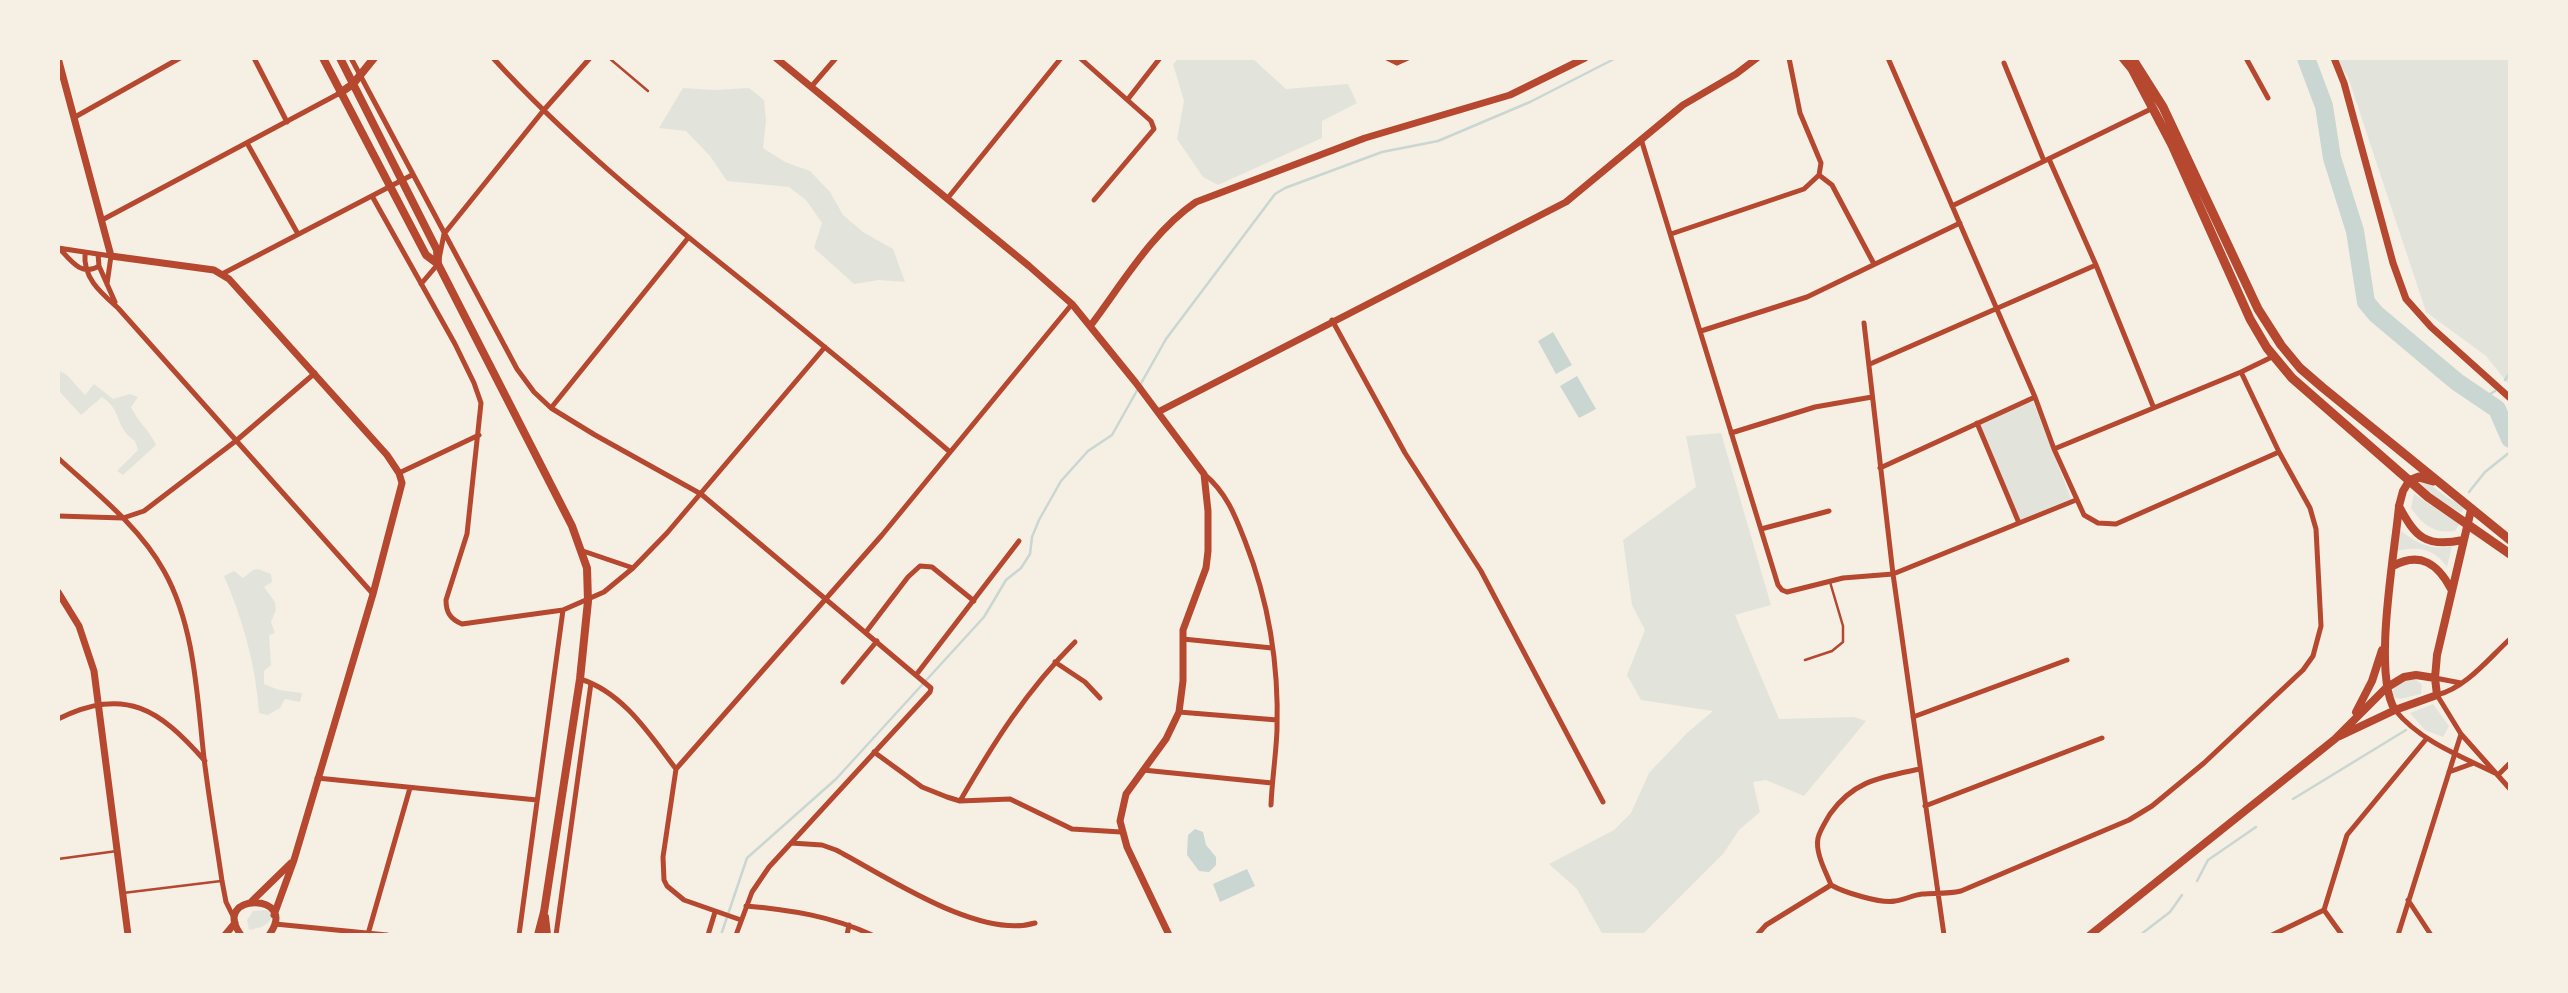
<!DOCTYPE html>
<html>
<head>
<meta charset="utf-8">
<style>
  body { margin:0 }
  #map { position:relative; width:2568px; height:993px; overflow:hidden; background:#f6efe4; font-family:Montserrat,sans-serif }
  canvas { display:block }
  .frame { position:absolute; inset:0; border:60px solid #f6efe4; pointer-events:none }
</style>
</head>
<body>
<div id="map">
<canvas width="2568" height="993"></canvas>
<div class="frame"></div>
</div>
<script>
const c = document.querySelector('canvas').getContext('2d');
c.lineJoin = 'round';
function paint(path, color) {
  c.fillStyle = color;
  c.fill(path, 'evenodd');
}
function trace(path, color, width, dash) {
  c.strokeStyle = color;
  c.lineWidth = width;
  c.lineCap = dash ? 'butt' : 'round';
  c.setLineDash(dash || []);
  c.stroke(path);
}
const green = new Path2D(`
  M1179 58H1252L1286 89 1348 84 1357 103 1322 121V138L1218 185 1203 177 1177 139 1184 101 1173 64Z
  M2334 58H2510V386L2486 356 2426 312 2348 77Z
  M683 88 713 90 749 88 764 100 766 121 763 148 785 162 810 171 830 192 843 215 863 232 893 249 905 282 879 280 854 284 814 248 822 223 806 200 789 187 727 181 710 156 686 131 659 128Z
  M58 370 67 375 85 395 94 384 113 399 130 394 138 397 131 407C138 422 149 430 156 445L123 475 117 471 138 450 135 441C114 427 123 411 102 397L81 415 58 390Z
  M2033 401 2071 499 2020 520 1979 424Z
  M1721 433 1771 605 1735 615 1779 719 1854 717 1866 721 1804 796 1766 780 1753 782 1760 812 1739 830 1723 854 1642 935H1603L1577 889 1549 864 1614 830 1631 813 1649 773 1687 733 1713 711 1641 700 1627 675 1645 630 1632 605 1623 540 1696 487 1686 436Z
  M2416 479 2424 484 2428 483 2448 498 2465 507 2461 513 2439 500 2414 480Z
  M2414 494 2459 524 2455 531C2434 534 2423 525 2411 508Z
  M2400 530C2416 543 2431 551 2452 546L2447 567C2434 548 2418 546 2397 551Z
  M258 569 271 574 272 582 264 587 275 602 276 610 271 622 275 633 269 635 271 665 264 671V684L279 690 302 693 300 702 285 699 280 708 268 715 259 713C256 666 243 620 224 576L234 571 243 578 253 570Z
  M2404 679H2415L2422 685 2421 694 2400 699 2393 697V687Z
  M2433 704 2449 726 2443 737 2425 730 2410 713Z
  M265 910 272 911 274 915C267 926 261 928 249 930L247 920 253 911Z`);
const water = new Path2D(`
  M1553 332 1572 365 1556 374 1538 341Z
  M1577 376 1596 409 1579 418 1560 386Z
  M1195 829 1203 832 1206 845 1216 857V865L1209 872 1199 871 1187 855 1188 835Z
  M1247 869 1255 886 1220 902 1213 884Z`);
const stream = new Path2D(`
  M2505 380 2510 373
  M2482 399 2495 391
  M2469 492 2485 472 2510 452
  M2293 799 2406 730
  M2197 881 2208 860 2256 827
  M721 935 747 858 836 779 984 617 1006 580 1021 568 1030 554 1032 537 1039 520 1061 481 1088 451 1112 435 1166 339 1275 194 1285 188 1382 152 1438 141 1530 102 1616 58
  M2140 935 2170 912 2182 895`);
const river = new Path2D(`
  M2306 58 2324 106 2332 158 2355 231 2366 302 2376 314 2457 382 2497 409 2510 439`);
const service = new Path2D(`
  M609 58 648 91
  M1805 660 1832 651 1843 642V626L1830 582
  M58 859 117 851
  M123 893 221 881`);
const minor = new Path2D(`
  M254 58 287 122
  M351 58 517 369 534 392 551 408 595 435 701 494 931 688 930 692 769 867 752 892 736 935
  M493 58C566 138 649 206 733 273 807 332 879 391 950 452
  M1080 58 1151 121 1154 129 1094 200
  M1387 58 1397 63 1408 58
  M1789 58 1800 113 1821 163 1819 175
  M1888 58 2035 397 2054 449 2084 515 2098 523 2116 524 2279 452
  M2246 58 2268 98
  M2004 63 2044 161
  M811 87 836 58
  M1128 99 1160 58
  M75 117 180 58
  M1641 139 1778 585 1782 590 1787 592 1843 578 1893 574 2076 500
  M247 143 298 234
  M2049 159 2096 265 2153 406
  M1819 175 1832 185 1874 264
  M372 196 455 344 474 383 481 403 467 534 446 600C446 612 450 619 462 624L563 610 604 592 633 568 667 533 825 347
  M947 199 1061 58
  M1952 206 2153 108
  M102 220 340 93
  M1671 234 1804 189 1819 175
  M58 248 111 256 107 284
  M60 249C71 261 82 277 99 266
  M85 253C83 278 100 292 118 308L373 594
  M98 254 99 266 115 302
  M222 274 412 175
  M421 284 438 264 444 234 543 111 590 58
  M1332 320 1405 453 1481 571 1603 802
  M1864 323 1893 574 1944 935
  M1701 331 1807 297 1960 223
  M1870 364 2096 265
  M551 408 688 238
  M1977 423 2019 523
  M1731 433 1815 407 1872 397
  M2054 449 2241 372 2274 356
  M58 458C95 492 139 526 164 571 195 626 197 697 204 758 209 799 216 840 222 881L226 902 235 920
  M1880 468 2035 397
  M399 473 479 435
  M1204 474C1226 492 1235 515 1245 541 1269 602 1279 665 1277 730 1276 755 1272 780 1271 805
  M58 516 123 518 144 511 237 440 315 373
  M1761 529 1829 511
  M583 551 633 568
  M866 632 908 577 920 566 932 567 974 601
  M1183 639 1272 648
  M2510 639C2489 658 2466 688 2437 695L2461 734 2510 789
  M1055 662 1085 682 1100 698
  M916 675 1019 541
  M2435 678 2461 683
  M580 679C623 692 650 735 676 769
  M843 682 877 641
  M2395 710C2420 741 2460 756 2495 773
  M1179 712 1277 720
  M1913 717 2067 660
  M58 719C126 686 159 709 205 761
  M874 752 922 787 947 797 960 801 1010 799 1072 829 1121 832
  M1143 770 1272 783
  M2449 772 2474 763
  M2498 775 2510 763
  M317 778 537 800
  M960 801C994 742 1027 690 1075 642
  M1925 806 2102 738
  M791 843 822 845 836 850C886 876 979 940 1035 923
  M1831 885C1843 892 1881 904 1895 901 1904 900 1913 895 1922 894 1935 893 1948 894 1961 891L2129 820 2152 806 2204 763 2303 670 2313 656 2321 626 2316 529 2310 508 2279 452 2241 372
  M2408 900 2431 935
  M746 906C791 910 831 916 872 935
  M2324 910 2347 835 2427 738
  M2324 910 2342 935
  M741 920 684 900 667 886 664 880 663 857 676 769 882 535 1072 304
  M275 924 387 935
  M368 934 410 788
  M519 935 563 610
  M556 935 591 683
  M708 935 715 912
  M847 935 849 925
  M1757 935 1766 925 1831 885C1826 872 1815 853 1818 838 1820 830 1826 821 1830 814 1854 780 1882 777 1920 769
  M2272 935 2324 910
  M2398 935 2461 734`);
const tertiary = new Path2D(`
  M58 58 111 256 214 270 229 279 387 455 399 473 402 483 373 594 294 860 274 915
  M776 58 1029 266 1072 304 1136 383 1204 474 1208 511V551L1206 568 1183 630V681L1179 712 1166 739 1126 794 1120 821 1127 847 1169 935
  M2334 58 2344 83 2393 263 2406 299 2431 327 2510 398
  M1091 325C1122 284 1153 231 1196 202L1365 138 1510 95 1585 58
  M1158 412 1566 202 1683 105 1736 74 1757 58
  M58 592 79 626 94 671 128 935
  M252 901 291 863
  M225 935 235 923
  M241 935C209 892 301 892 269 935`);
const secondary = new Path2D(`
  M323 58 426 255 438 264
  M340 58 437 250 438 264 572 526 587 568 588 601 580 679 544 912 538 935
  M340 93 353 84 374 58
  M2399 506C2415 537 2426 548 2463 540
  M2393 566C2420 551 2438 564 2451 589
  M2395 710C2372 674 2395 552 2399 506L2403 491 2409 481
  M2356 712 2372 681 2382 650
  M2340 736 2395 710 2437 695 2435 678 2437 655 2471 510
  M545 917 547 935
  M2090 935 2335 739 2386 688 2404 677 2416 675 2435 678`);
const primary = new Path2D(`
  M2123 58 2132 69 2172 145 2250 319 2267 348 2292 378 2428 497 2510 554
  M2132 58 2163 107 2258 309 2281 345 2300 368 2322 387 2510 540
  M2409 481 2419 477 2433 481`);
paint(green, '#e2e4dc');
paint(water, '#c9d6d2');
trace(stream, '#c9d6d2', 2.5);
trace(river, '#c9d6d2', 18);
trace(service, '#b5482f', 2.5);
trace(minor, '#b5482f', 5);
trace(tertiary, '#b5482f', 7);
trace(secondary, '#b5482f', 8);
trace(primary, '#b5482f', 9);
</script>
</body>
</html>
